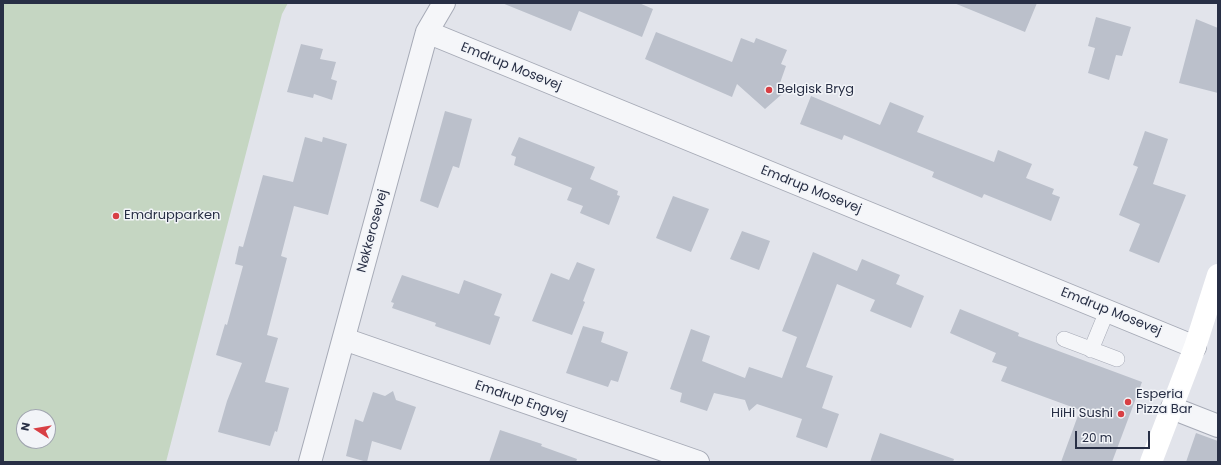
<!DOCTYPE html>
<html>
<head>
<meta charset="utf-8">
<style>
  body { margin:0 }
  #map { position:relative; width:1221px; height:465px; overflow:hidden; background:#e2e4eb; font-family:Poppins,sans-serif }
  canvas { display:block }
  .frame { position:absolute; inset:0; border:4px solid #282f45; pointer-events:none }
  .north { position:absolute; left:16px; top:409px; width:40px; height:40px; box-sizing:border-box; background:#f2f4f8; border:1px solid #a1a5b0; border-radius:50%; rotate:282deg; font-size:11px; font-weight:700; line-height:16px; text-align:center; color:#282f45 }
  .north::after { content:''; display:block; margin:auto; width:14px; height:18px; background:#d83f44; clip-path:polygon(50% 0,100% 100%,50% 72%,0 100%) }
  .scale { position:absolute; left:1075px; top:431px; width:75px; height:18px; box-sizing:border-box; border:2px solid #282f45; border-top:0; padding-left:5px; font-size:12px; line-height:14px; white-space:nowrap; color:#282f45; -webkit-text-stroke:3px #f2f4f8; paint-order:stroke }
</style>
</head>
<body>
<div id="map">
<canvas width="1221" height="465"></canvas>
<div class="frame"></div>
<div class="north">N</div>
<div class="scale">20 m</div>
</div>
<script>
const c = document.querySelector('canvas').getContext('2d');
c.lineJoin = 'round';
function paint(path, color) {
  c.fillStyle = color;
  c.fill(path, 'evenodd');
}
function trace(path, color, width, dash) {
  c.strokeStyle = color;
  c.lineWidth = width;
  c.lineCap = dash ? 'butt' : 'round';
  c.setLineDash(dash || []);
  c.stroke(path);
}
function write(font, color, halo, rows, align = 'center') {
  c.font = font + ' Poppins,sans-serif';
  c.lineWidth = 3;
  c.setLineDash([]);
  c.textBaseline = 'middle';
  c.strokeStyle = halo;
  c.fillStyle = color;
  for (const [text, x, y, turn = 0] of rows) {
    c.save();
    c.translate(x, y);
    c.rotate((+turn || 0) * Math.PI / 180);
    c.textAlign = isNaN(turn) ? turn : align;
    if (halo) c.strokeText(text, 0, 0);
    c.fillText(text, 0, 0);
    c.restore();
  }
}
const green = new Path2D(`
  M3 3H288L282 14 166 462H3ZM24 417H48V441H24Z`);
const building = new Path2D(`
  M502 3H639L653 9 642 37 579 11 571 31Z
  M954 3H1037L1025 32Z
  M1096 17 1131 27 1122 56 1116 55 1109 80 1088 73 1095 48 1088 46Z
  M1196 19 1218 28V93L1179 83Z
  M656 32 732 62 741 38 754 43 756 38 787 50 781 64 786 66 780 83 790 87 765 109 737 84 732 97 645 59Z
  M301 44 323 49 320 59 336 62 331 79 337 81 332 100 314 94 313 98 287 92Z
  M811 96 880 125 890 102 924 116 917 132 994 162 998 150 1032 164 1026 178 1054 189 1052 194 1060 197 1051 221 984 194 982 198 932 177 934 172 844 135 842 140 800 124Z
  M445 111 472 119 459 168 453 166 438 208 420 201Z
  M1145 131 1168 139 1153 184 1186 195 1159 263 1129 251 1140 224 1119 215 1138 167 1133 165Z
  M305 137 322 142 323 137 347 144 328 215 294 206 281 256 287 258 267 335 278 338 265 382 289 388 277 432 275 431 270 446 218 432 227 401 242 363 216 355 225 324 227 325 243 266 235 264 239 246 243 247 263 175 293 182Z
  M519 137 595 167 590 179 618 191 617 195 620 196 609 225 580 213 583 206 567 200 572 188 514 165 516 157 511 155Z
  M673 196 709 209 691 252 656 238Z
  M742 231 770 241 759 270 730 259Z
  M813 252 857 271 862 259 900 275 896 284 924 296 911 328 870 311 875 300 837 284 806 367 833 376 822 408 839 414 827 448 796 437 802 419 757 404 749 411 745 400 714 393 707 411 680 402 682 393 670 389 691 329 710 336 702 361 745 378 749 367 782 378 797 337 782 331Z
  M577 262 595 269 583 301 585 302 572 335 532 321 551 273 569 280Z
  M402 275 459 294 464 280 502 294 494 315 500 317 490 345 435 326 436 323 392 308 394 303 391 302Z
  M960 309 1019 333 1018 336 1142 382 1112 462H1061L1080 410 1001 381 1007 367 992 362 996 353 950 333Z
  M583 326 604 332 601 342 628 352 618 382 611 380 608 387 566 373Z
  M393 391 396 400 416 407 401 450 372 441 367 462 346 456 355 419 363 422 373 392 385 396Z
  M500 430 542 444 541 446 577 459 576 462H489Z
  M880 433 954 459 953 462H870Z
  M1196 433 1218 441V462H1186Z`);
const lane = new Path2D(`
  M1064 339 1117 359
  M1091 350 1107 311`);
const street = new Path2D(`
  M427 32 1195 347
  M344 339 698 462
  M1172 408 1218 426
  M310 462 427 32 444 3`);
const secondary = new Path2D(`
  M1151 462 1195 347 1218 275`);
const markers = [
  [769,90,4,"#d83f44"],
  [116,216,4,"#d83f44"],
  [1128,402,4,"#d83f44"],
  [1121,414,4,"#d83f44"]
];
const streetNames = [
  ["Emdrup Mosevej",511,67,22],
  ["Emdrup Mosevej",811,190,22],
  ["Nøkkerosevej",373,231,-75],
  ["Emdrup Mosevej",1111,312,22],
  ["Emdrup Engvej",521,401,19]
];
const poiNames = [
  ["Belgisk Bryg",777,90],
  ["Emdrupparken",124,216],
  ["Esperia",1136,395],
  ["Pizza Bar",1136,410],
  ["HiHi Sushi",1113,414,"right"]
];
paint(green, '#c5d6c2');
paint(building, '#bbc0cb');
trace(lane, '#a6aab6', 16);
trace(street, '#a6aab6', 24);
trace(lane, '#f5f6f9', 15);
trace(street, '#f5f6f9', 22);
trace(secondary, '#fff', 22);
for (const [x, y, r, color] of markers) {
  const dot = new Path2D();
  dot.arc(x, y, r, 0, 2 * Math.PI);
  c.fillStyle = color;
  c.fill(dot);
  trace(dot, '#f2f4f8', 1.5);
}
write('13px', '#282f45', '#f2f4f8', streetNames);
write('13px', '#282f45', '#f2f4f8', poiNames, 'left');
</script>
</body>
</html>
